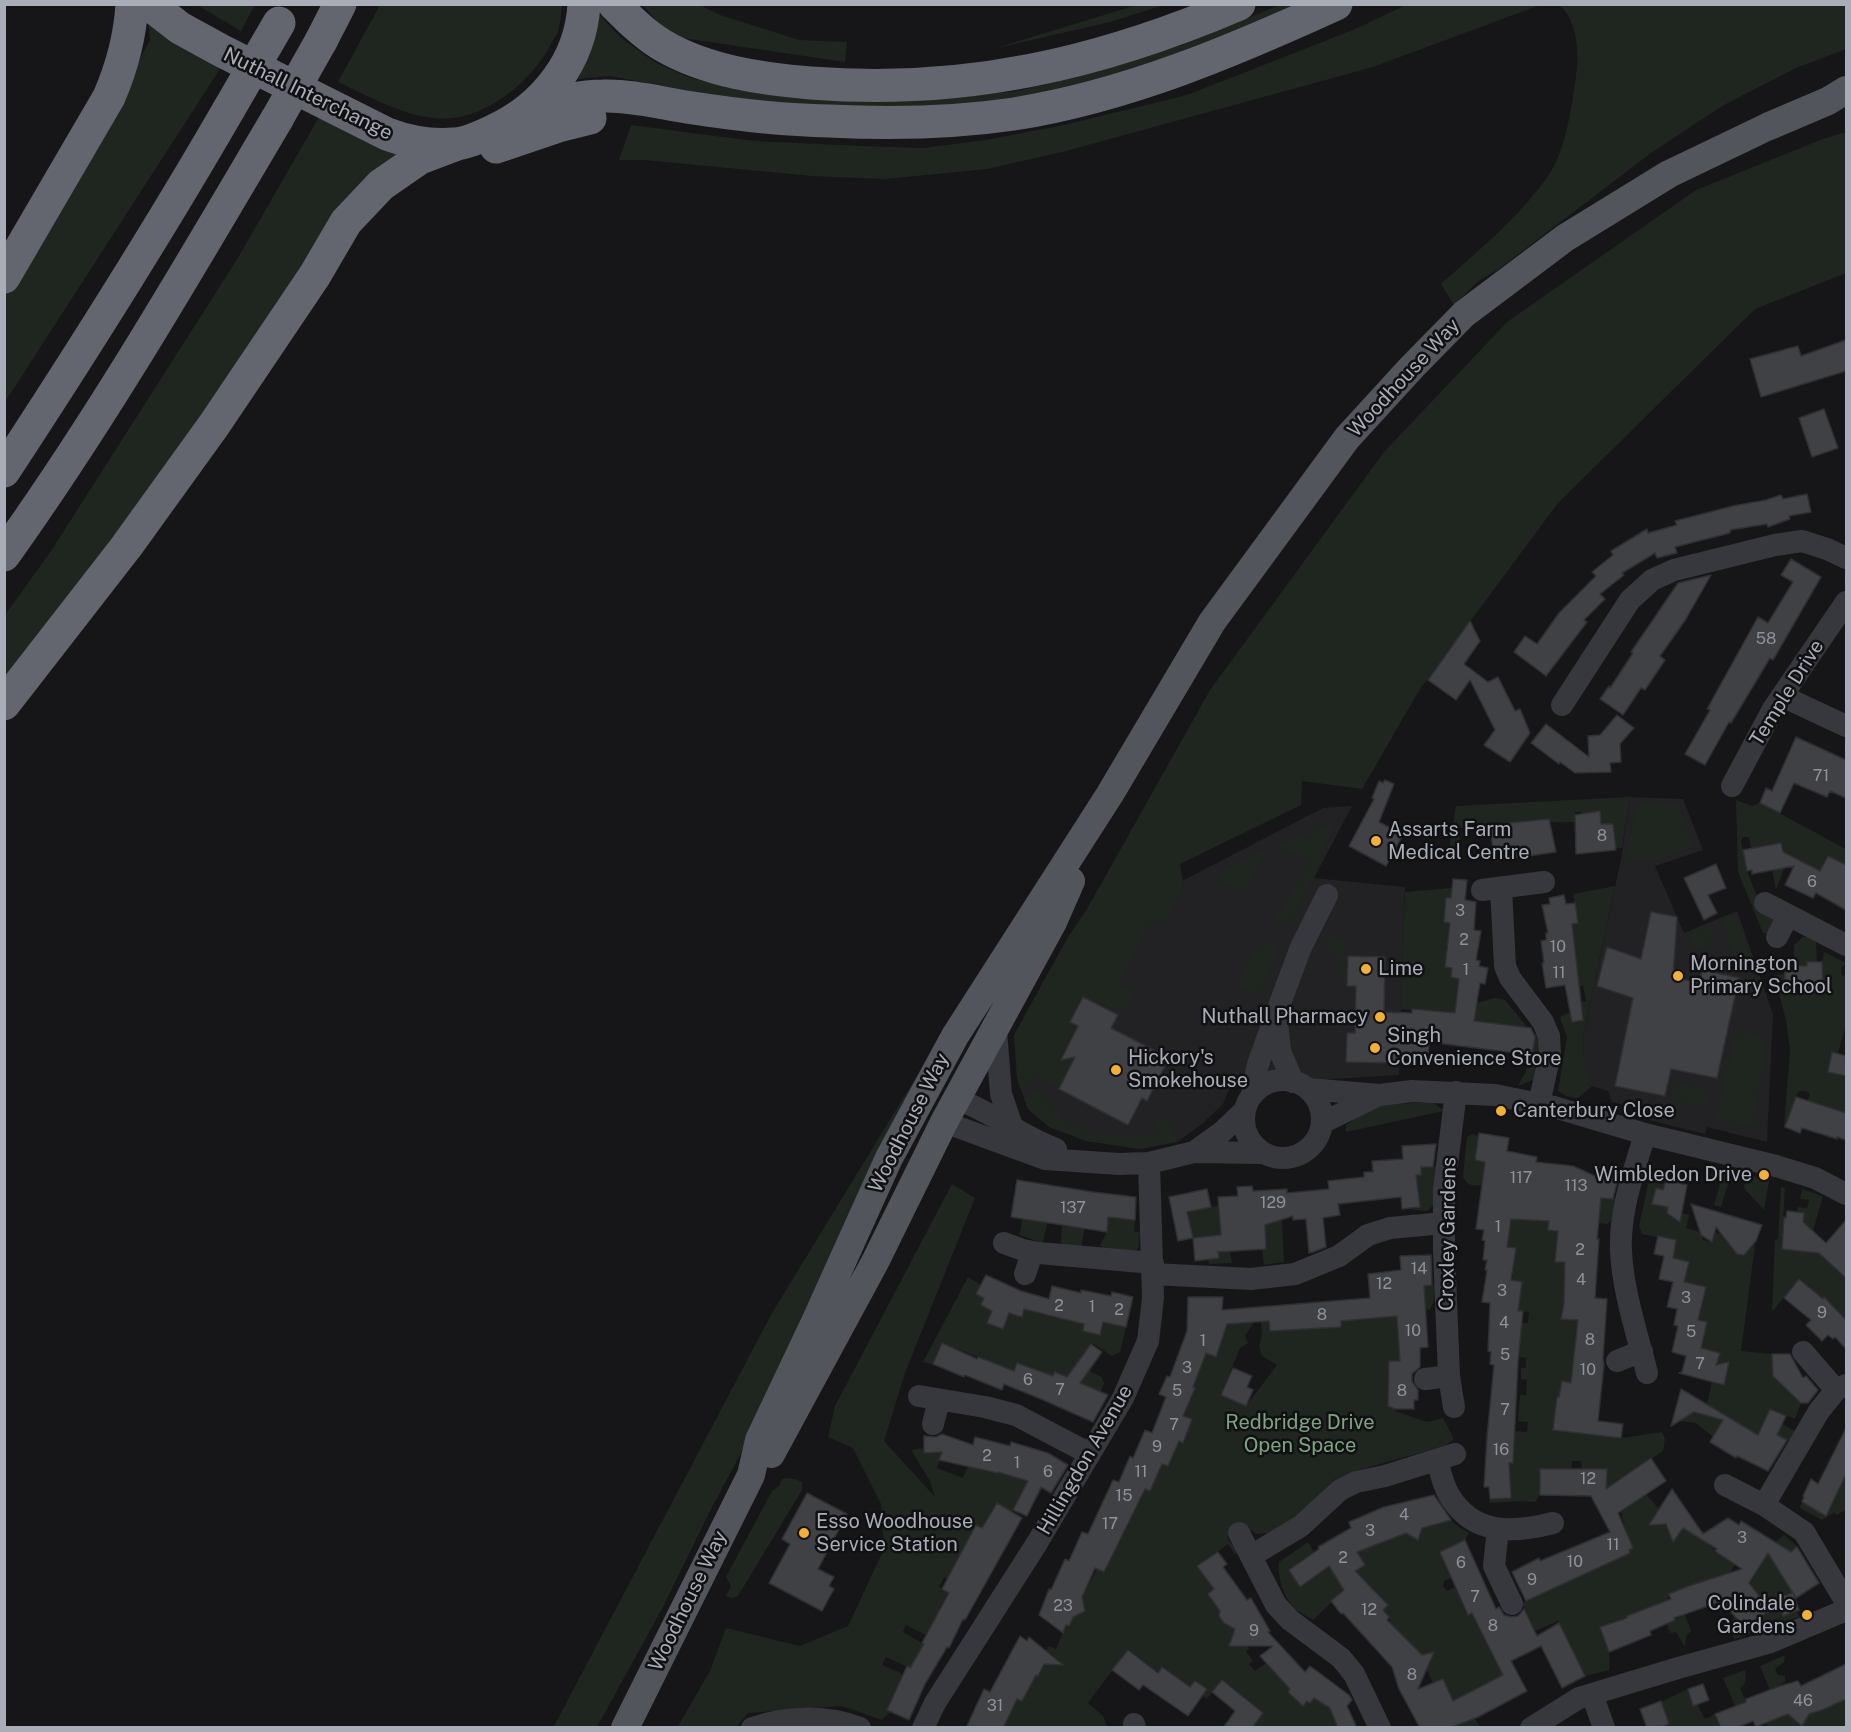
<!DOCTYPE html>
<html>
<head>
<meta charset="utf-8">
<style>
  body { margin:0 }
  #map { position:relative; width:1851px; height:1732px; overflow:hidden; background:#161618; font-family:"Public Sans",sans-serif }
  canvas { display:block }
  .frame { position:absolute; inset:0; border:6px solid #a8adb8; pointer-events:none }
</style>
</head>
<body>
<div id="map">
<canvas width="1851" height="1732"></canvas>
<div class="frame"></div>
</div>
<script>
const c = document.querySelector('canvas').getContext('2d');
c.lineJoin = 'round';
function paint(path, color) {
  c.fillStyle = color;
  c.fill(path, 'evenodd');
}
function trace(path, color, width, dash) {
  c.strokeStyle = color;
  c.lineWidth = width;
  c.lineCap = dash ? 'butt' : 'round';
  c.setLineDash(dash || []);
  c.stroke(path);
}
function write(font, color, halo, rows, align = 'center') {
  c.font = font + ' "Public Sans",sans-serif';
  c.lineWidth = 5;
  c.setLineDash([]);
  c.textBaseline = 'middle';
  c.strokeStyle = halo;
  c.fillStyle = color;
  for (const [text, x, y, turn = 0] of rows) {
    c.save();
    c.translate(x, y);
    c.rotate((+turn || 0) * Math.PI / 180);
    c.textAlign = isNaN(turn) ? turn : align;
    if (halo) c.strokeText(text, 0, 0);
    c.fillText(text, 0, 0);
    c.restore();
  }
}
const built = new Path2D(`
  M1630 797 1683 799 1703 850 1655 866 1684 933 1737 911 1773 1014 1767 1142 1707 1127 1705 1134 1641 1118 1636 1108 1612 1102 1608 1091 1586 1084 1583 1055 1584 1032 1621 859Z
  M1352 806 1314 878 1405 887 1399 1075 1316 1080 1235 1075 1223 1104 1202 1124 1177 1142 1140 1149 1086 1141 1049 1127 1028 1109 1017 1079 1014 1035 1066 941 1323 808Z`);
const green = new Path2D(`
  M1140 4 1164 5 1110 22 993 49Z
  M1408 4 1548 5H1540L1373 67 1066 151 987 169 885 179 812 176 645 160H619L631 125 754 141 861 146 923 148 986 140 1064 125 1187 95 1353 30Z
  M197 5H255L241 31Z
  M380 5V4L562 5C561 12 561 20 559 27 558 33 554 39 551 44 530 84 481 124 433 118 400 114 368 96 338 82Z
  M643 5H700L720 15 799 40 847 42 845 62 669 36Z
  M1280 5H1306L1218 41 1032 100 887 112 741 101 610 76 585 78 563 83 592 6 620 37 656 63 691 78 731 88 967 96 1018 91 1121 65 1182 45Z
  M1559 5H1846V49L1796 68 1722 106 1651 153 1499 269 1477 282 1454 305 1441 284C1479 250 1521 216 1550 173 1567 147 1573 99 1577 68 1579 47 1575 17 1559 5Z
  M148 16 227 58 5 402 4 296 83 167 150 40Z
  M322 112 415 151 106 555 5 684V615L51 551 236 261Z
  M1846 132V273L1755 309 1558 503 1420 689 1362 789 1302 781 1301 805 1180 864 1184 889 1162 928 1149 925 1118 984 1135 991 1124 1013 1083 997 1070 1022 1078 1026 1066 1049 1077 1054 1059 1089 1037 1077 1021 1090 1017 1079 1014 1035 1068 937 1087 909 1210 690 1384 452 1507 322 1696 190 1823 139Z
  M1630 797 1622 848H1616L1613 824H1601L1599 811 1588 813V819H1585L1581 812H1575V822L1513 823 1459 828 1461 861 1448 856 1456 806Z
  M1736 800 1752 806 1760 803 1846 849V880L1838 875 1843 864 1828 856 1822 866 1825 873 1798 860 1787 861 1776 890 1772 870 1781 868 1764 846 1751 848 1749 837H1743L1741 841 1747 871 1760 904 1775 918V933H1763L1738 872Z
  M1638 802 1678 803 1694 847 1654 862 1625 858Z
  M1335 823 1313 878 1292 922 1279 923 1275 918 1277 911 1282 913 1309 861 1277 845Z
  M1267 849 1245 892 1221 882 1219 873Z
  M1615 886 1584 1032 1583 1055 1589 1077 1586 1084 1592 1086 1577 1099 1566 1096 1558 1091 1567 1037 1560 1018 1563 1015 1578 1010 1576 1002 1586 1001 1583 985 1579 986 1571 924 1578 922 1573 894Z
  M1452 888V899L1446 898 1444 922 1451 923 1446 949 1452 968 1451 977 1459 979 1455 1013 1401 1009 1405 892Z
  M1735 915 1753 960 1738 965 1721 920Z
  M1710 925C1715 936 1711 942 1704 951L1695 949 1689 941 1690 934Z
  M1328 936H1336L1344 941 1346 949 1343 956H1348L1347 981H1341C1339 959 1340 957 1320 945Z
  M1808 936 1816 940 1817 962H1808L1807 966H1798L1794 958V945L1803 937Z
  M1262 940 1273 944 1278 954 1259 997 1237 984Z
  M1824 952 1846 963 1841 968 1842 975 1846 976V1028H1845L1838 1053 1833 1052 1829 1072 1846 1076V1113L1807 1103 1810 1094C1806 1090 1803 1090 1798 1092L1785 1127H1784L1790 1050 1786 1020 1774 975 1785 974 1786 992 1814 991V988H1823L1822 962Z
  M977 977 741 1453 711 1509 663 1607 597 1727 553 1728 772 1313Z
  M1495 998 1505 1000 1528 1028 1498 1024 1464 1022 1467 1002 1477 1003Z
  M1741 1032 1765 1035 1766 1056 1752 1127 1715 1119 1734 1038Z
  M1535 1034 1541 1035 1533 1080 1518 1086 1527 1069 1525 1060 1526 1054 1532 1055Z
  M1675 1082 1709 1091 1705 1108 1670 1099Z
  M1036 1090 1058 1110V1117L1094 1134 1126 1137 1152 1135 1159 1116 1171 1122 1177 1142 1140 1149 1086 1141 1049 1127 1028 1109 1024 1099Z
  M1433 1102 1444 1111 1346 1132V1125L1364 1113 1381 1105Z
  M1472 1134 1479 1136 1502 1164 1594 1197 1615 1199 1612 1219 1607 1224 1599 1223 1556 1247 1555 1262H1565L1564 1293 1576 1294 1575 1305 1563 1304 1561 1319 1578 1320 1571 1383 1563 1381 1565 1398 1557 1397 1553 1430 1621 1438 1662 1432 1665 1439 1663 1451 1630 1473 1606 1493V1470L1582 1469 1581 1461H1572L1571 1470 1541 1469 1540 1495 1535 1502C1520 1500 1505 1502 1490 1503V1499L1511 1498 1509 1464 1513 1463 1514 1431 1527 1432 1528 1422 1518 1421 1520 1395H1526L1527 1380 1521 1379V1368H1526V1358L1519 1357 1520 1323H1528L1529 1312 1509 1310 1522 1282 1512 1280 1516 1248 1507 1247 1511 1219 1496 1217 1482 1183V1185C1472 1186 1468 1186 1463 1177L1467 1137Z
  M1714 1165 1732 1172 1721 1207 1714 1205 1720 1184 1711 1176Z
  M1421 1167H1438L1437 1202 1427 1211 1411 1210 1420 1207 1418 1189 1393 1192 1410 1176 1421 1175Z
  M1746 1174 1769 1181 1764 1210 1744 1188Z
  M1649 1180 1665 1184 1663 1190 1656 1188 1653 1204 1668 1207 1667 1213 1679 1218 1680 1213 1689 1215 1686 1228 1700 1232 1703 1240 1711 1242 1715 1232 1734 1238 1732 1248 1737 1254 1744 1255 1748 1251 1750 1244 1755 1245 1741 1351 1772 1354 1773 1369H1781L1780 1383 1786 1388 1795 1383 1801 1403 1795 1419 1770 1409 1767 1416 1795 1431 1790 1441 1781 1437 1776 1445 1726 1416 1713 1437 1696 1423 1679 1421 1674 1413 1676 1407 1704 1415 1712 1382 1723 1385 1726 1376 1714 1373 1719 1353 1701 1348 1707 1322 1698 1320 1706 1288 1684 1284 1689 1263 1673 1258 1676 1241 1642 1234 1639 1226Z
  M952 1184 975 1198 905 1373 884 1441 935 1497 930 1481 911 1450 924 1448 925 1453 942 1452 937 1468 963 1478 968 1466 1028 1480 1043 1488 1033 1504 1019 1498 1012 1512 996 1503 981 1528 959 1585 944 1577 939 1587 949 1593 944 1603 951 1607 926 1635 906 1625 903 1632 924 1644 910 1668 886 1657 882 1665 901 1673 902 1677 887 1710 890 1712 882 1720 842 1706 748 1713 736 1727 677 1728 710 1671 726 1628 800 1646 848 1626 884 1549 881 1504 853 1448 828 1437 835 1406Z
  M1781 1187 1785 1188 1781 1249 1800 1251 1801 1236 1844 1275 1846 1273V1320L1824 1298 1817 1304 1814 1292 1799 1279 1772 1312 1775 1240 1778 1239Z
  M1802 1189 1823 1196 1813 1231 1803 1222V1213L1797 1212 1798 1207 1807 1208 1809 1200 1800 1199Z
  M1026 1202 1051 1206 1043 1243 1019 1235Z
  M1218 1206 1220 1217H1276L1278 1221 1282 1220 1284 1262 1264 1265 1262 1249 1230 1251 1232 1263 1209 1264 1208 1259 1219 1258 1216 1236 1193 1238 1187 1212Z
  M1070 1211 1087 1214 1081 1249H1068L1061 1243 1062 1226 1067 1227Z
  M1108 1217 1135 1220 1134 1232H1140L1139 1247 1134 1252 1110 1254 1100 1245 1107 1232Z
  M968 1277 981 1285 977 1294 984 1298 981 1305 992 1311 987 1323 1002 1329 1009 1313 1021 1317 1024 1309 1041 1314 1085 1321 1083 1331 1099 1335 1103 1322 1126 1327 1120 1352 1112 1356 1092 1343 1082 1357 1093 1365 1089 1371 1102 1377 1104 1384 1100 1392 1055 1372 1053 1376 1017 1363 1014 1371 942 1343 933 1364 923 1362Z
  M1435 1285 1434 1301 1430 1310 1425 1309 1399 1349V1361H1389L1388 1405 1395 1409V1411L1427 1422 1443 1418 1454 1439 1445 1446 1355 1471 1334 1480 1297 1518 1270 1533 1256 1534 1247 1527 1228 1535V1539L1238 1552 1235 1554 1228 1544 1198 1567 1214 1589 1208 1594 1212 1600 1220 1595 1219 1617 1228 1625 1233 1623 1249 1649 1246 1651 1253 1661 1249 1664 1255 1671 1274 1657 1297 1682 1288 1692 1303 1705 1307 1701 1310 1703 1315 1698 1340 1715 1338 1727H1252L1263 1712 1245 1699 1233 1695 1236 1691 1222 1680 1207 1699 1198 1693 1201 1685 1194 1682 1190 1687 1163 1667 1159 1672 1155 1670 1128 1649 1088 1703 1103 1716 1107 1727 993 1728 1017 1699 1022 1701 1035 1676H1038L1044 1664 1051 1665 1054 1660 1053 1655 1046 1651 1049 1646 1056 1649 1065 1628 1063 1623 1069 1626 1081 1595H1083L1097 1569 1105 1572 1109 1562 1101 1559 1111 1539 1119 1543 1145 1488 1150 1490 1163 1464 1168 1466 1179 1441 1183 1443 1192 1419 1183 1416 1195 1388 1193 1387 1205 1353 1216 1356 1197 1327 1254 1322 1245 1336 1248 1343 1240 1348 1221 1394 1246 1406 1277 1365 1262 1356 1259 1346 1262 1334 1260 1312 1262 1307 1268 1305 1270 1331 1340 1327 1341 1321 1413 1286Z
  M1846 1474V1510L1836 1515 1834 1512 1822 1520 1800 1508 1802 1502 1825 1515 1835 1479 1842 1483Z
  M786 1478 795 1479 802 1482V1490L738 1596 732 1598 726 1596 731 1586 726 1577 772 1491 779 1486 782 1479Z
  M1646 1494 1659 1509 1653 1519 1656 1525C1662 1524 1665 1527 1671 1527 1688 1528 1694 1525 1710 1535L1706 1542 1716 1551 1740 1557 1728 1576 1707 1580 1670 1594 1667 1600 1601 1628C1605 1641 1612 1656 1609 1670L1585 1676 1558 1621 1535 1631 1522 1603 1597 1568 1629 1550 1621 1510Z
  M1451 1520 1460 1528 1469 1533 1465 1540 1440 1552 1452 1578 1444 1581 1443 1586 1447 1591 1455 1587 1467 1615 1472 1613 1512 1660 1516 1670 1463 1696 1480 1727H1455L1447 1689 1443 1679 1433 1683 1425 1666 1429 1664 1431 1660 1427 1654 1420 1656 1414 1647 1390 1623 1389 1617 1383 1610 1388 1605 1374 1590 1343 1591 1313 1620C1307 1616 1300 1613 1295 1609 1284 1598 1277 1577 1279 1562L1308 1542 1314 1552 1289 1570 1300 1587 1329 1566 1348 1575 1365 1565 1357 1552 1410 1531 1409 1535 1414 1537 1420 1536 1421 1531 1419 1525 1428 1526Z
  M1784 1535 1798 1547 1787 1554 1793 1593 1777 1598 1783 1616 1797 1611 1799 1617 1735 1639 1733 1637 1732 1620 1736 1618 1745 1629 1770 1610 1750 1584 1775 1542Z
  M1685 1614 1691 1631 1686 1637 1685 1647 1676 1632 1670 1633 1667 1624Z
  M1785 1655 1784 1662 1775 1669 1778 1675 1785 1676V1682L1770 1690 1760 1666Z
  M1745 1670C1746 1677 1747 1684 1740 1688L1746 1701 1735 1706 1723 1678Z
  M1688 1689 1693 1705 1697 1704 1705 1719 1715 1714 1721 1727H1669L1661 1702Z
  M1833 1694 1837 1703 1846 1699V1727H1767L1766 1723 1790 1714 1806 1715Z`);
const building = new Path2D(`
  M1846 340V371L1761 397 1750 359 1798 346 1801 356Z
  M1824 409 1838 448 1812 457 1799 418Z
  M1807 494 1811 512 1789 516 1790 519 1768 527 1767 524 1730 530V533L1675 547 1677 553 1657 558 1655 553 1622 573 1624 575 1600 594 1605 599 1584 620 1587 622 1546 676 1514 652 1525 636 1537 644 1559 613 1596 576 1592 572 1613 555 1611 551 1647 529 1648 533 1677 525 1675 521 1733 506 1766 500 1781 495 1783 499Z
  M1791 559 1821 577 1773 660 1770 658 1731 723 1729 722 1705 765 1685 754 1710 710 1707 709 1758 617 1768 623 1793 582 1781 575Z
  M1711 575 1686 619 1660 656 1665 660 1645 690 1641 688 1623 715 1600 699 1609 686 1610 688 1633 653 1631 652 1678 583Z
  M1470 621 1480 641 1464 664 1488 682 1498 677 1515 711 1520 709 1530 733 1510 762 1484 745 1495 730 1470 680 1456 700 1428 680Z
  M1617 715 1634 728 1620 744 1621 762 1610 763 1611 772 1575 773 1560 762 1559 764 1531 743 1546 724 1589 757 1588 736 1600 735Z
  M1796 737 1846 760V798L1830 791 1827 797 1794 783 1780 813 1760 803 1766 788 1772 791Z
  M1385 780 1394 784 1379 822 1403 835 1386 866 1349 846 1374 799 1372 798 1379 781 1383 783Z
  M1600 811 1601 824H1613L1616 850 1576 854 1575 815Z
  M1549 819 1556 852 1494 861 1490 825Z
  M1781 843 1783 852 1820 871 1828 856 1846 865V910L1816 893 1813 898 1785 885 1794 866 1752 874V870L1747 871 1743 850Z
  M1716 864 1726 888 1708 895 1717 913 1704 920 1684 878Z
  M1453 879 1467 880 1465 900 1476 902 1474 930 1481 931 1476 960 1480 961 1479 966 1488 968 1485 984 1480 983 1474 1021 1531 1028 1535 1037 1532 1055 1429 1042 1428 1058 1396 1055V1063L1346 1062 1347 1033H1355L1356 986H1347L1348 956 1385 957 1384 1012 1412 1013V1009L1455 1013 1459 979 1451 977 1452 968 1445 967 1450 923 1444 922 1446 898H1451Z
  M1564 895 1566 904 1575 903 1578 923 1572 924 1583 1020 1572 1022 1565 985 1546 988 1542 963H1544L1541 941 1546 940V933H1548L1542 905 1550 904 1549 898Z
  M1651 912 1677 917 1673 977 1700 983 1702 970 1739 978 1717 1078 1671 1069 1665 1096 1615 1086 1633 998 1597 986 1607 947 1641 959Z
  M1807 962H1822L1823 988H1814V991L1785 992V966H1807Z
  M1083 997 1118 1015 1111 1028 1169 1058 1147 1101 1142 1098 1128 1125 1059 1089 1075 1057 1061 1060 1078 1026 1070 1022Z
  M1832 1052 1846 1056V1076L1828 1072Z
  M1796 1097 1846 1113V1140L1837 1137V1139L1802 1128 1800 1133 1785 1127Z
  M1479 1133 1509 1138 1507 1151 1537 1157 1536 1162 1573 1166 1595 1176 1596 1167 1620 1170 1613 1199 1601 1198 1597 1239H1599L1595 1298 1607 1299 1603 1358 1604 1365 1598 1421 1623 1424 1621 1438 1553 1430 1557 1397H1559L1562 1381 1571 1383 1578 1320 1561 1319 1564 1304 1565 1262H1555L1558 1231 1548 1230 1549 1221 1511 1219 1507 1247 1516 1248 1511 1280 1522 1282 1518 1311H1523L1518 1362 1513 1463H1509L1511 1498 1490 1499 1489 1487H1484L1487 1437 1494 1365 1490 1364 1491 1352 1488 1351 1490 1303 1482 1302 1487 1270H1485L1487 1260H1483L1485 1241 1482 1240 1484 1230 1476 1229 1485 1162 1475 1160Z
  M1436 1144 1433 1167H1421V1175H1416L1420 1207 1402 1209 1401 1197 1338 1204 1340 1215 1323 1218 1326 1247 1313 1252 1309 1253 1306 1219 1293 1220V1216L1265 1225 1266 1249 1218 1252 1219 1258 1195 1261 1193 1238 1221 1235 1218 1197 1238 1196 1237 1187 1252 1186 1253 1191 1287 1189V1193L1329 1189 1328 1181 1364 1177V1172H1373L1372 1161 1403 1159 1402 1146Z
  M1017 1180 1093 1192 1136 1197 1135 1220 1108 1217 1107 1232 1011 1217Z
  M1666 1180 1687 1185 1680 1222 1667 1213 1668 1207 1652 1204 1656 1188 1663 1190Z
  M1207 1189 1211 1207 1187 1212 1193 1238 1178 1241 1169 1197Z
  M1691 1204 1762 1225 1756 1241 1744 1255 1737 1254 1716 1227 1712 1242 1701 1235Z
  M1787 1211 1804 1213 1803 1222 1826 1243 1846 1220V1278L1819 1253 1782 1249 1784 1217 1786 1218Z
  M1658 1236 1676 1240 1673 1258 1689 1262 1684 1282 1706 1287 1698 1320 1707 1322 1701 1348 1720 1353 1716 1365 1729 1362 1724 1385 1679 1373 1682 1372 1686 1356 1672 1352 1678 1326 1674 1325 1677 1309 1667 1307 1673 1282 1659 1279 1664 1256 1654 1254Z
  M1431 1255 1432 1285 1424 1286 1428 1347 1420 1348V1367L1412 1374V1381L1418 1390V1400H1414V1409H1395L1388 1406 1389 1361H1400L1397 1316 1341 1321V1327L1270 1331 1269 1321 1227 1324 1216 1357 1206 1353 1193 1387 1195 1388 1183 1416 1192 1419 1183 1443 1179 1441 1168 1466 1162 1464 1150 1491 1145 1489 1104 1572 1095 1568 1082 1597 1085 1611 1073 1617 1069 1626 1066 1625 1063 1633 1039 1615 1049 1589 1051 1590 1065 1559 1069 1561 1082 1532 1088 1534 1113 1480 1119 1482 1130 1456 1133 1458 1145 1430 1152 1433 1166 1397 1159 1394 1167 1376 1170 1377 1187 1331 1188 1297H1223L1222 1310 1370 1298 1368 1274 1401 1270 1400 1256Z
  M986 1275 1021 1291 1049 1299 1052 1286 1081 1293V1290L1111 1296 1112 1292 1133 1297 1126 1327 1103 1322 1100 1335 1083 1331 1084 1324 1024 1309 1022 1317 1009 1313 1003 1329 987 1323 992 1311 981 1305 984 1298 976 1294Z
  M1799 1279 1823 1299 1824 1297 1846 1320V1349L1835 1337 1833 1339 1828 1335 1822 1341 1806 1325 1811 1320 1784 1298Z
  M942 1343 977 1359 978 1357 1014 1371 1017 1363 1053 1376 1055 1372 1067 1377 1091 1344 1102 1352 1080 1383 1108 1395 1093 1422 1041 1399 1004 1384 1002 1390 965 1375 964 1377 933 1364Z
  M1772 1354H1790L1803 1378 1806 1376 1818 1390 1808 1403H1801L1773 1376Z
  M1233 1368 1252 1376 1247 1387 1253 1390 1246 1406 1221 1395Z
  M1681 1389 1758 1435 1770 1409 1786 1416 1777 1435 1787 1440 1768 1471 1737 1456 1736 1458 1710 1442 1723 1420 1694 1412 1671 1426Z
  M1846 1428V1474L1826 1516 1802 1502 1804 1497 1803 1496 1811 1479 1818 1484Z
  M942 1434 973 1445 975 1437 1010 1446 1011 1442 1048 1453 1068 1465 1051 1493 1041 1487 1027 1516 1013 1510 1028 1481 998 1472V1473L939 1460 942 1452 924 1453V1436L936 1437Z
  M1651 1458 1666 1481 1618 1513 1633 1548 1629 1550 1630 1553 1526 1601 1512 1572 1539 1558 1540 1561 1610 1532 1591 1496 1540 1495V1469H1607L1606 1489Z
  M1672 1489 1703 1534 1728 1518 1739 1525 1741 1521 1791 1552 1797 1547 1819 1583 1796 1598 1793 1593 1799 1610 1783 1616 1777 1598 1793 1593 1768 1553 1749 1583 1770 1610 1745 1629 1722 1601 1674 1618 1675 1620 1650 1631 1651 1635 1609 1652 1600 1627 1627 1618V1616L1671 1599 1669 1594 1689 1586 1742 1569 1715 1551 1717 1549 1683 1528 1673 1542 1666 1524 1649 1525Z
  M807 1493 847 1514 818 1569 834 1577 829 1586 834 1589 822 1611 769 1583 790 1544 782 1539Z
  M1434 1495 1451 1520 1422 1528 1418 1540 1406 1533 1357 1552 1365 1565 1355 1571 1388 1605 1383 1610 1389 1617 1387 1620 1422 1655 1434 1652 1418 1689 1443 1679 1453 1701 1503 1675 1472 1613 1468 1615 1440 1552 1465 1540 1496 1609 1499 1607 1504 1615 1511 1617 1518 1616 1524 1609 1537 1636 1559 1623 1585 1676 1562 1688 1541 1646 1511 1661 1527 1691 1478 1717 1449 1728H1420L1399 1689 1392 1667 1343 1613 1341 1614 1331 1601 1344 1590 1329 1566 1300 1587 1289 1570 1319 1549 1318 1547 1351 1528 1349 1522 1384 1507Z
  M997 1503 1022 1518 965 1620 963 1619 949 1648 947 1647 925 1684 909 1720 887 1710 907 1666 910 1668 924 1644 922 1643 949 1593 942 1589 976 1525 982 1528Z
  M1218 1552 1227 1564 1223 1567 1247 1600 1251 1598 1270 1631 1268 1632 1305 1672 1310 1666 1349 1695 1352 1700 1347 1706 1357 1728H1338L1330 1708 1314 1698 1310 1703 1307 1701 1303 1706 1288 1692 1290 1689 1260 1656 1273 1646H1229L1235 1629 1224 1623 1219 1616 1220 1611 1208 1594 1214 1589 1197 1566Z
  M1020 1636 1027 1641 1029 1637 1063 1665 1044 1664 1038 1676 1036 1675 1022 1701 1017 1699 1003 1728H966L984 1689 990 1692Z
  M1128 1650 1158 1673 1162 1667 1190 1687 1195 1681 1207 1689 1188 1716 1143 1685 1139 1690 1112 1670Z
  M1846 1664V1699L1822 1710 1809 1714 1802 1726 1788 1714 1756 1727 1753 1721 1736 1728H1721L1715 1714 1746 1702V1699L1780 1686 1798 1681 1801 1686Z
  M1222 1680 1263 1713 1252 1728H1223L1235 1711 1212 1692Z
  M1703 1684 1709 1700 1693 1706 1688 1689Z
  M1661 1701 1669 1724 1660 1728H1647L1640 1709Z`);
const minor = new Path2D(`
  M1782 696 1846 726
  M1562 705 1630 600 1652 580 1674 570 1775 545 1802 541 1827 549 1846 558
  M1732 786 1773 709 1846 602
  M1501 888 1505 966 1510 978 1543 1022 1549 1036 1550 1054 1539 1104
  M1482 890 1544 882
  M1765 903 1846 945
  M1777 937 1788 916
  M1277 1022 1280 1051 1293 1082
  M996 1030 1001 1094 1012 1126
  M1244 1119a39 39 0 1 1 78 0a39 39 0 1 1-78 0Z
  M1308 1089 1380 1095 1412 1091 1495 1095 1554 1107 1645 1134 1776 1166 1815 1178 1846 1194
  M1252 1095 1258 1064 1282 998 1301 947 1327 895
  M957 1099C992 1112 1021 1136 1056 1149
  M944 1122 1045 1159 1119 1164 1149 1163 1194 1152 1262 1153
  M1322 1123 1379 1095
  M1645 1134C1634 1171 1619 1212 1621 1251 1623 1292 1637 1333 1647 1373
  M1194 1152 1222 1132 1245 1110
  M1004 1243 1023 1250 1039 1253 1153 1263
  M1025 1274 1032 1253
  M1153 1274 1251 1279 1295 1274 1339 1256 1368 1235 1390 1228 1444 1223
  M1803 1352 1836 1390
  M1617 1361 1642 1351
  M1425 1379 1449 1376
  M919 1396 985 1407 1016 1415 1090 1454
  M1454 1407 1449 1376 1444 1250V1189L1456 1092
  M933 1424 939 1400
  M1437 1460C1440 1471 1443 1485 1449 1495 1473 1536 1514 1533 1553 1523
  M1725 1485 1764 1505 1804 1532 1846 1602
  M1764 1505 1819 1411 1836 1390 1846 1385
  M1498 1529 1494 1566 1512 1604
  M1239 1533 1276 1605 1290 1620 1341 1658 1354 1674 1380 1728
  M1251 1556 1301 1526 1340 1490 1356 1482 1385 1476 1455 1454
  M1592 1694 1604 1728
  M1134 1724 1135 1728
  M752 1728C786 1716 827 1715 860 1728
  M923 1728 935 1703 1037 1543 1123 1398 1148 1341 1153 1298 1149 1163
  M1531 1728 1579 1698 1678 1668 1768 1643 1846 1610`);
const major = new Path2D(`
  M771 1454 875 1262 944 1122 1053 922 1071 881
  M625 1728 751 1475 759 1440 815 1322 889 1158 955 1036 1110 794 1212 622 1347 438 1412 367 1464 314 1565 238 1669 174 1767 127 1828 101 1846 90`);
const highway = new Path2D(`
  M149 4 180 28 222 51 387 134C408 142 432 146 455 144 468 143 483 136 495 130 544 107 581 61 584 4
  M614 4C629 19 644 34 662 45 706 71 761 79 811 83 964 95 1099 64 1239 4
  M321 41 340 4
  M528 111C553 104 577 96 603 96 633 95 664 104 693 108 738 115 783 120 829 121 890 124 953 123 1014 114 1127 96 1233 51 1336 4
  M496 147 558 126 590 118
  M4 277 109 97C122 67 130 38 132 4
  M4 471C82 352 158 232 229 109
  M4 555C104 415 190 266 277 119
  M4 704 126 547 214 425 315 275 346 222 381 185 420 158 457 144`);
const highwayBridge = new Path2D(`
  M229 109 279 23
  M277 119 321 41`);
const markers = [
  [1376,841,6,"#f2b134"],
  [1366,969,6,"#f2b134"],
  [1678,976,6,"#f2b134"],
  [1380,1017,6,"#f2b134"],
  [1375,1048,6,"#f2b134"],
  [1116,1070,6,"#f2b134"],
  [1501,1111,6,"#f2b134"],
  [1764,1175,6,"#f2b134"],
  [804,1533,6,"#f2b134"],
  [1807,1615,6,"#f2b134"]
];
const numberNames = [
  ["58",1766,639],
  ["71",1821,776],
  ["8",1602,836],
  ["6",1812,882],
  ["3",1460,911],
  ["2",1464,940],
  ["10",1558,947],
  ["1",1466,970],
  ["11",1559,973],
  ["117",1521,1178],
  ["113",1576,1186],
  ["129",1273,1203],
  ["137",1073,1208],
  ["1",1498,1227],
  ["2",1580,1250],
  ["14",1419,1269],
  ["4",1581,1280],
  ["12",1384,1284],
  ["3",1502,1291],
  ["3",1686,1298],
  ["2",1059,1306],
  ["1",1092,1307],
  ["2",1119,1310],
  ["9",1822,1313],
  ["8",1322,1315],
  ["4",1504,1323],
  ["10",1413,1331],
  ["5",1691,1332],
  ["8",1590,1340],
  ["1",1203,1341],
  ["5",1505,1355],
  ["7",1700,1364],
  ["3",1187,1368],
  ["10",1588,1370],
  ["6",1028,1380],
  ["7",1060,1390],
  ["5",1177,1391],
  ["8",1402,1391],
  ["7",1505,1410],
  ["7",1174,1425],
  ["9",1157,1447],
  ["16",1501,1450],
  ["2",987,1456],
  ["1",1017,1463],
  ["6",1048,1472],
  ["11",1141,1472],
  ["12",1588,1479],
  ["15",1124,1496],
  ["4",1404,1515],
  ["17",1110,1524],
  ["3",1370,1531],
  ["3",1742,1538],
  ["11",1613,1545],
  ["2",1343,1558],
  ["10",1575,1562],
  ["6",1461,1563],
  ["9",1532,1580],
  ["7",1475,1597],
  ["23",1063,1606],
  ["12",1369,1610],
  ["8",1493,1626],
  ["9",1254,1631],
  ["8",1412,1675],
  ["46",1803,1701],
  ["31",995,1706]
];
const streetNames = [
  ["Nuthall Interchange",308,94,26],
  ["Woodhouse Way",1404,378,-47],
  ["Temple Drive",1787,693,-58],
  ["Woodhouse Way",909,1123,-63],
  ["Croxley Gardens",1448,1234,-89],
  ["Hillingdon Avenue",1085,1460,-60],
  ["Woodhouse Way",688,1601,-64]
];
const poiNames = [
  ["Assarts Farm",1388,830],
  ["Medical Centre",1388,853],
  ["Mornington",1690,964],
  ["Primary School",1690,987],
  ["Lime",1378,969],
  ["Nuthall Pharmacy",1368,1017,"right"],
  ["Singh",1387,1036],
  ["Convenience Store",1387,1059],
  ["Hickory's",1128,1058],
  ["Smokehouse",1128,1081],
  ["Canterbury Close",1513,1111],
  ["Wimbledon Drive",1752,1175,"right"],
  ["Esso Woodhouse",816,1522],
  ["Service Station",816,1545],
  ["Colindale",1795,1604,"right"],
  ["Gardens",1795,1627,"right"]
];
const parkNames = [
  ["Redbridge Drive",1300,1423],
  ["Open Space",1300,1446]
];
paint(built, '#222225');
paint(green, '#1e261f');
paint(building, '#404145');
trace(building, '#303034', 1.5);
trace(minor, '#37383d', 22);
trace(major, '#53555c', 28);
trace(highway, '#63666e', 33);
trace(highwayBridge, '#63666e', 33);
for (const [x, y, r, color] of markers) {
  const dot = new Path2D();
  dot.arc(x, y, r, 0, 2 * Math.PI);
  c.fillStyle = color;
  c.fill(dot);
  trace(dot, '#111113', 2);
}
write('16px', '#8e929b', null, numberNames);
write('20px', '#a8adb8', '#111113', streetNames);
write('20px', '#a8adb8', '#111113', poiNames, 'left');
write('20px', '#7fa381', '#111113', parkNames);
</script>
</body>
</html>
